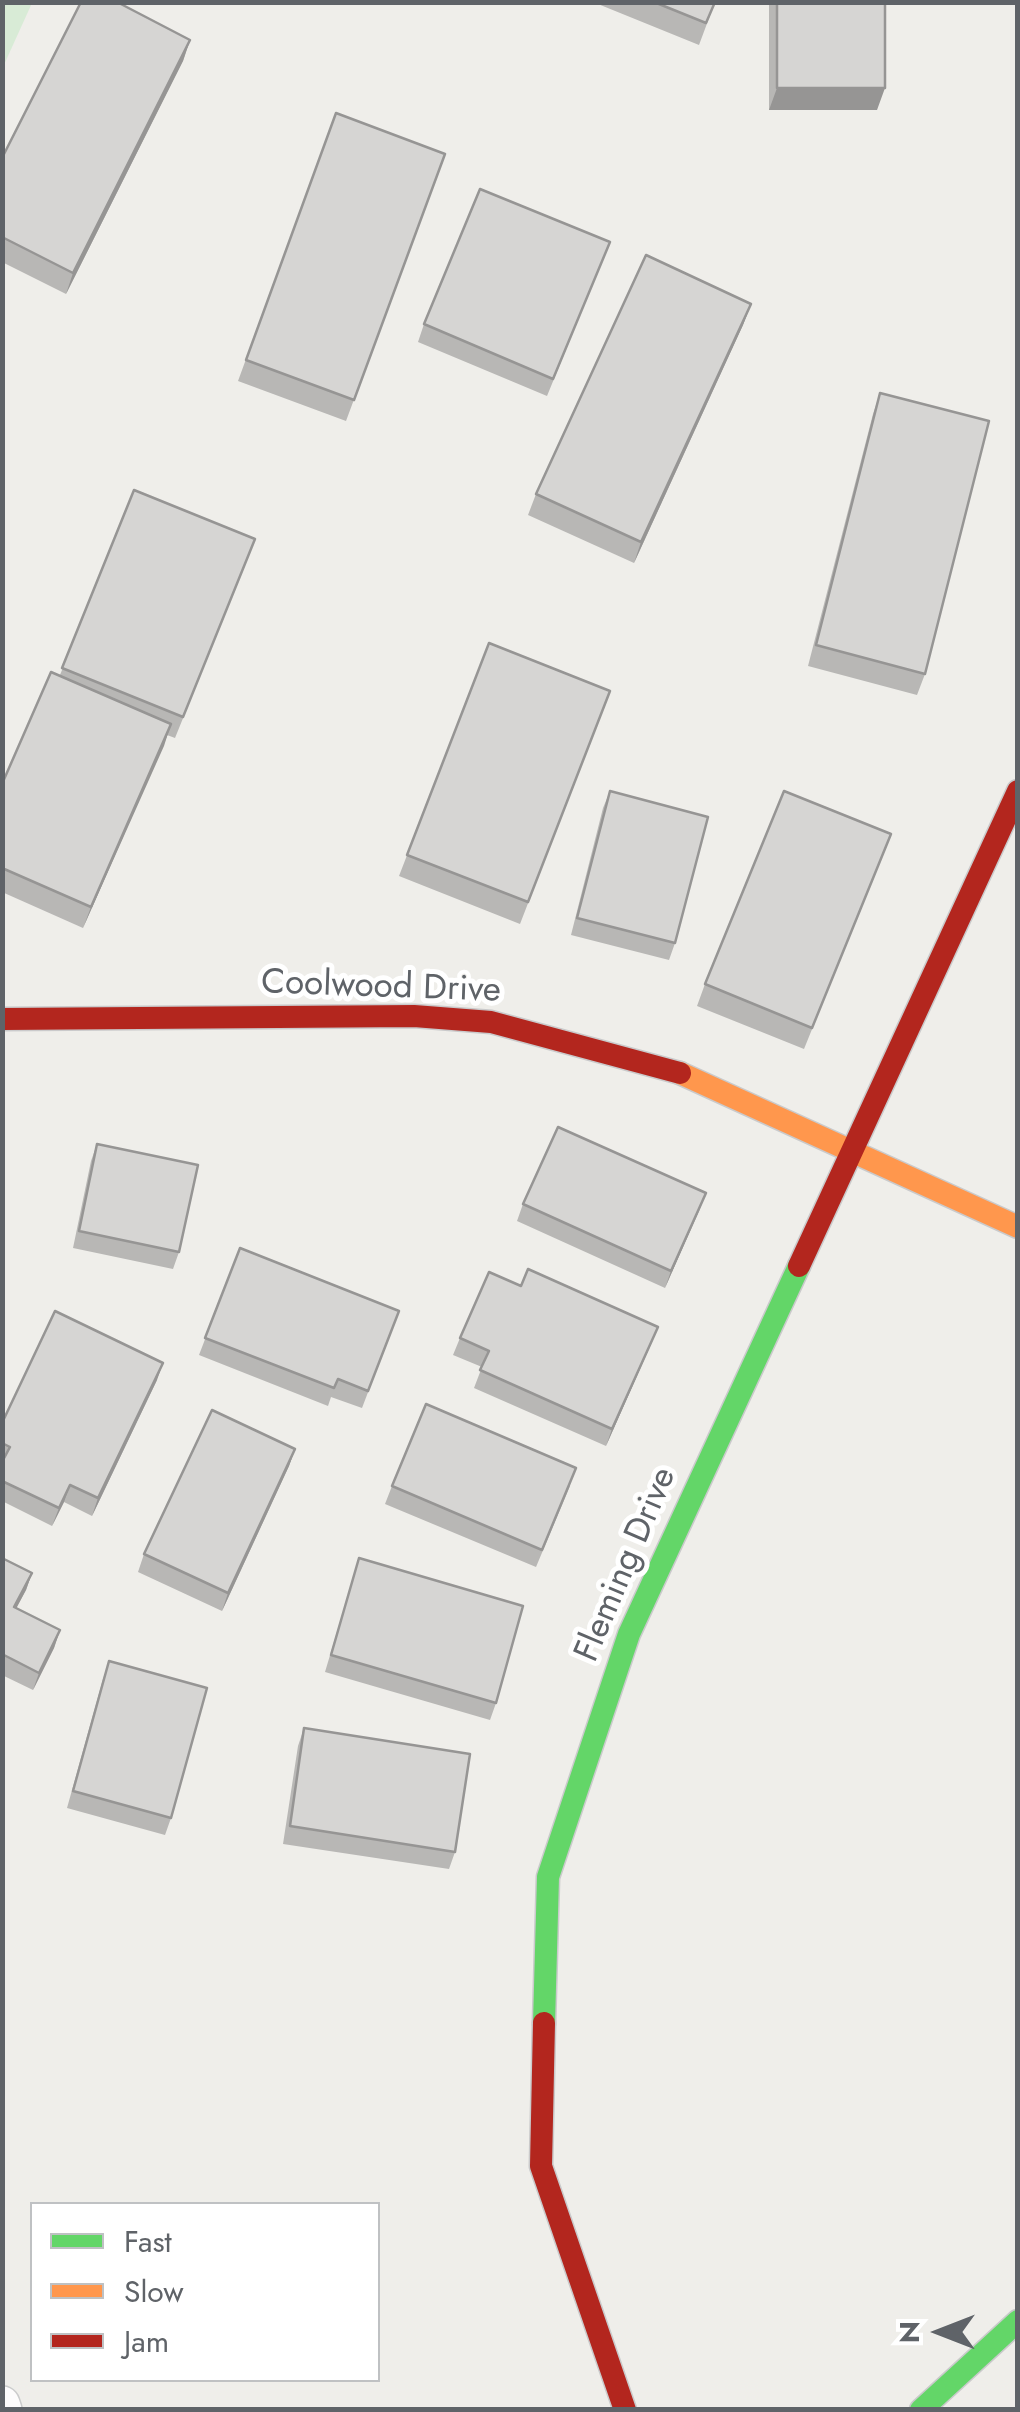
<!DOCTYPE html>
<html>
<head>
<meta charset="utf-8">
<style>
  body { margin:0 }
  #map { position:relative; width:1020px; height:2412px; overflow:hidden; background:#efeeea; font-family:Jost,sans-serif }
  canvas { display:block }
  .frame { position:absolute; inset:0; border:5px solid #5f6368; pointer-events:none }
  .legend { position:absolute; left:30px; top:2202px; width:350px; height:180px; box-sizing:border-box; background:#fff; border:2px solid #bfc1c3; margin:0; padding:12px 18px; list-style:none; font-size:30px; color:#5f6368 }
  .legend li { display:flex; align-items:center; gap:20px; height:50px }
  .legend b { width:50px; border:2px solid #bfc1c3 }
  .north { position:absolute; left:890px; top:2282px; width:100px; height:100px; -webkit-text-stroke:8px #fff; paint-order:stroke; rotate:270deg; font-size:28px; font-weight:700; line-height:40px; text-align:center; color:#5f6368 }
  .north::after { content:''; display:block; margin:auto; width:35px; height:45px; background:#5f6368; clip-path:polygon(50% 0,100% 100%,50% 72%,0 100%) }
</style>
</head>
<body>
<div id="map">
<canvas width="1020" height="2412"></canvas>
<div class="frame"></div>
<ul class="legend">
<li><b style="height:12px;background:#63d668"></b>Fast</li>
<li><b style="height:12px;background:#ff974d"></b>Slow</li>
<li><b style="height:12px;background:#b3261e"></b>Jam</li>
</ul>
<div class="north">N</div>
</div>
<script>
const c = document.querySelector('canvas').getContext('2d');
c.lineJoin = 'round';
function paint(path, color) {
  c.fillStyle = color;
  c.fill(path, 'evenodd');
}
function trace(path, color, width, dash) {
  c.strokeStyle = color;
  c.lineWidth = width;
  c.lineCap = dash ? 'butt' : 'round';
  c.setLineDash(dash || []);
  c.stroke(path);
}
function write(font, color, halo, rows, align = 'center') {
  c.font = font + ' Jost,sans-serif';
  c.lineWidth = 10;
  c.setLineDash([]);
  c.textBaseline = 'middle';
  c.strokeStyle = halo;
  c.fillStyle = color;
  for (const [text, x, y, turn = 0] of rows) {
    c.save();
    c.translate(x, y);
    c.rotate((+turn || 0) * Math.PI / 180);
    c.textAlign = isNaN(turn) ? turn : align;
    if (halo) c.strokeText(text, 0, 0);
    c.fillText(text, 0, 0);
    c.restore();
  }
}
const green = new Path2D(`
  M3 2 32 3 3 67 2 3Z`);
const street = new Path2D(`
  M2 2404 4 2410`);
const fast = new Path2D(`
  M544 2023 548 1877 629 1634 799 1266
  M921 2410 1018 2321`);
const slow = new Path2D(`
  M680 1073 1018 1227`);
const jam = new Path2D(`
  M2 1019 414 1016 491 1022 680 1073
  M799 1266 1018 791
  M544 2023 541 2166 625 2410`);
const wall = new Path2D(`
  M593 2H715L699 45Z
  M769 2H885L877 110H769Z
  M190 40 183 61 66 294 2 262V158Z
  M336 113 445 154 346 421 238 381Z
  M610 242 547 396 418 342 424 324Z
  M751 304 743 325 634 563 528 515 536 494Z
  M880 393 925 674 917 695 808 666 873 414Z
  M134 490 247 560 175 738 167 735 83 928 2 892V784L60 675Z
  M489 643 610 691 520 924 399 876Z
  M610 791 675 943 669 960 571 935 603 808Z
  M891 834 804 1049 697 1006 705 984Z
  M97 1144 179 1252 173 1269 73 1248 91 1161Z
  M706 1193 665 1288 517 1221 523 1204Z
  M240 1248 399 1311 362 1408 331 1397 328 1406 199 1355Z
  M460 1338 651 1344 606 1446 474 1388 482 1367 453 1355Z
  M157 1380 92 1516 64 1502 52 1526 2 1501V1423Z
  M295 1449 289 1466 222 1611 138 1572 144 1554Z
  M392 1486H570L536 1567 385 1504Z
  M2 1558 32 1573 26 1590 16 1608 60 1630 54 1648 33 1690 2 1675Z
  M359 1558 496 1703 490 1720 325 1672Z
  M109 1661 171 1818 165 1835 67 1808 103 1679Z
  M304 1728 455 1852 449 1869 283 1844 298 1746Z`);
const shadedWall = new Path2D(`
  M190 40 183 61 66 294 73 273Z
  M777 88H885L877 110H769Z
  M751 304 743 325 634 563 641 542Z
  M171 724 164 746 83 928 91 907Z
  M706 1193 699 1211 665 1288 671 1271Z
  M658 1327 651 1344 606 1446 612 1429Z
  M163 1363 157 1380 92 1516 98 1498Z
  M295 1449 289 1466 222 1611 228 1593Z
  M70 1485 64 1502 52 1526 59 1508Z
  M32 1573 26 1590 8 1624 14 1607Z
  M60 1630 54 1648 33 1690 39 1673Z`);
const building = new Path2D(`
  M81 2H117L190 40 73 273 2 237V158Z
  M654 2H715L706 23Z
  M777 2H885V88H777Z
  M336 113 445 154 354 400 246 360Z
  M480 189 610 242 553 379 424 324Z
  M646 255 751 304 641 542 536 494Z
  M880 393 989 421 925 674 816 645Z
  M134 490 255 539 183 717 62 668Z
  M489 643 610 691 528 902 407 855Z
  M51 672 171 724 91 907 2 868V784Z
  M610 791 708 817 675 943 577 918Z
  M784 791 891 834 812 1028 705 984Z
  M558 1127 706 1193 671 1271 523 1204Z
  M97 1144 198 1165 179 1252 79 1231Z
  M240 1248 399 1311 368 1391 338 1379 334 1388 205 1338Z
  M528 1269 658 1327 612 1429 480 1370 489 1351 460 1338 489 1272 521 1286Z
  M55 1311 163 1363 98 1498 70 1485 59 1508 2 1481V1462L10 1447 2 1443V1423Z
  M426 1404 576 1468 542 1550 392 1486Z
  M212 1410 295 1449 228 1593 144 1554Z
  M2 1558 32 1573 14 1607 60 1630 39 1673 2 1654Z
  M359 1558 523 1606 496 1703 331 1655Z
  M109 1661 207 1688 171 1818 73 1791Z
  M304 1728 470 1754 455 1852 290 1826Z`);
const streetNames = [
  ["Coolwood Drive",381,988,2],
  ["Fleming Drive",627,1565,-67]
];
paint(green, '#d8ebd6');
trace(street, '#cbcccc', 38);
trace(fast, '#cacacb', 25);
trace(slow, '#cacacb', 25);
trace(jam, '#cacacb', 25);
trace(street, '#fdfcfc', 35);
trace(fast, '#63d668', 22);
trace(slow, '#ff974d', 22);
trace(jam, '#b3261e', 22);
paint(wall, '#b8b7b5');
paint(shadedWall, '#969594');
paint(building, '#d6d5d3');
trace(building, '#969594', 2.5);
write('35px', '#5f6368', '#fff', streetNames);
</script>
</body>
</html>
